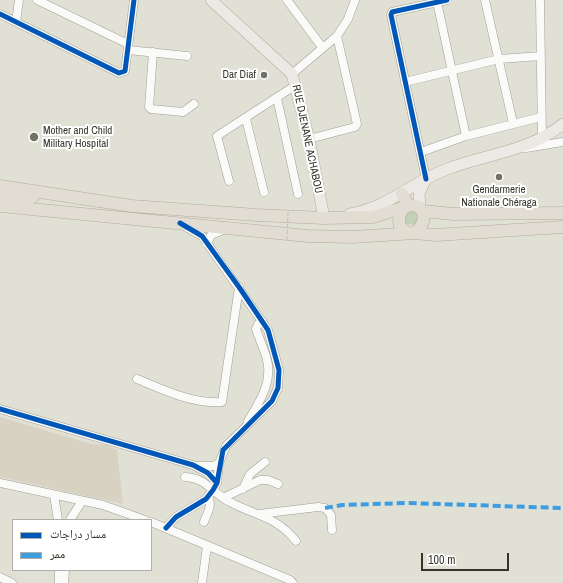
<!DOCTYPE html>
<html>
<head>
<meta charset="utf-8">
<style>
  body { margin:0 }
  #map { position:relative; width:563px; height:583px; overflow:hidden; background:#e1e0d5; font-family:"Archivo Narrow","Noto Naskh Arabic",sans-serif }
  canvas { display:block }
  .legend { position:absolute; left:12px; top:519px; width:140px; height:52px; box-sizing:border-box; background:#fff; border:1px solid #afaeab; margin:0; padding:5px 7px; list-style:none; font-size:12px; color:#36352c }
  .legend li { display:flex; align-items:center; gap:8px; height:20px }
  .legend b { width:20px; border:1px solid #afaeab }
  .scale { position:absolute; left:421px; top:553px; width:88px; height:18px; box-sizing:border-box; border:2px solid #36352c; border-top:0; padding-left:5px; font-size:12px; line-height:14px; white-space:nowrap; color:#36352c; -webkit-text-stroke:3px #fff; paint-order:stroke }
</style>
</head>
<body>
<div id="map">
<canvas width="563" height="583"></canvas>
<ul class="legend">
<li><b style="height:5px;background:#0057b8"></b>مسار دراجات</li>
<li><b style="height:5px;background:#3e9de1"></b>ممر</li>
</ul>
<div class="scale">100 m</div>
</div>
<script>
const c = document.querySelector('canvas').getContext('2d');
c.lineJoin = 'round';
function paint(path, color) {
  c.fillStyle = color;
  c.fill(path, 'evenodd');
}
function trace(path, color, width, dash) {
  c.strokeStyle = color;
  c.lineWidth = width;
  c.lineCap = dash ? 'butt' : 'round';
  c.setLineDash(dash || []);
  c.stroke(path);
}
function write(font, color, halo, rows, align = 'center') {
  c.font = font + ' "Archivo Narrow",sans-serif';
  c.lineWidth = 4;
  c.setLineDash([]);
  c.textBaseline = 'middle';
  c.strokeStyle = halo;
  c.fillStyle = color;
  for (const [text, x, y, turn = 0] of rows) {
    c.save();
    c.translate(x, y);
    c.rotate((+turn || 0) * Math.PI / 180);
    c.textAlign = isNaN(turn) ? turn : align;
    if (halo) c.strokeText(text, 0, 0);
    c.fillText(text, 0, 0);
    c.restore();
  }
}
const industrial = new Path2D(`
  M0 417 91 444 107 445 117 450 123 504 0 477Z`);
const green = new Path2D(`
  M414 209 420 216 415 225 405 224 402 215Z`);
const minor = new Path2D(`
  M37 0 128 44
  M287 0 322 47
  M485 0 513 123
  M540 0 542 138
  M437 2 466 136
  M0 14 119 73 125 71 134 0
  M16 22 19 0
  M128 50 187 56
  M153 52 149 107 151 109 183 112 194 104
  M292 74 337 36 348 19 355 0
  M405 82 499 59 541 56
  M277 98 298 194
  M246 119 264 192
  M309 139 355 127 357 124 337 36
  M526 148 563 142
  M421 152 466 136 541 117
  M426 179 391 15 392 12 447 0
  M229 181 217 136 296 85
  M207 244 211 235 225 229
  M137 379C164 390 192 404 222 402L239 287
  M0 409 193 465 208 473 217 483
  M248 421C260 401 274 381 266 356 263 347 259 338 256 329L258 324 263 322
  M198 466H214L219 463
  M185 477C207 478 212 493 230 502 256 516 276 516 296 541
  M0 483 103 505 145 520
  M243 489 250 474 265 462
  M54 495 58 520
  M223 498 260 480H268L278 484
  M259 514 318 507 325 508 331 515 332 530
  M70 520 82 501
  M151 522 290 580 293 583
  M204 522C207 513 213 506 208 496
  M166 528 176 517 206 499 213 490 217 483 219 463 226 446 272 401 278 388 279 370 268 330 202 236 184 226
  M0 577 12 583
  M59 583V570
  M64 583 65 570
  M202 583 207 546`);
const major = new Path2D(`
  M211 0 292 74 309 139 324 218
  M420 208 419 194 426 179
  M350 214C389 207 411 183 447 169 489 153 526 153 563 124`);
const highway = new Path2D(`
  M0 186 132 206 257 215 324 218 373 217 405 207
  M402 194 408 205
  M0 197H33
  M0 206 308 236 353 237 415 233 436 235 563 227
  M423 211 453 214 563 213
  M407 233 400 226C396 213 406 199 420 208 427 216 423 226 415 233`);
const pathBridge = new Path2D(`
  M287 240 288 212`);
const quiet = new Path2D(`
  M325 508 342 505 407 503 563 508`);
const cycleway = new Path2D(`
  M0 14 119 73 125 71 134 0
  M426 179 391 15 392 12 447 0
  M0 409 193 465 208 473 217 483
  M166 528 176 517 206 499 213 490 217 483 223 450 272 401 278 388 279 370 268 330 239 287 202 236 180 223`);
const markers = [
  [264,75,4,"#727167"],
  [34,137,5,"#727167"],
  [499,177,4,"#727167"]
];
const poiNames = [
  ["Dar Diaf",256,75],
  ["Mother and Child",43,131,"left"],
  ["Military Hospital",43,144,"left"],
  ["Gendarmerie",499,190,"center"],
  ["Nationale Chéraga",499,203,"center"]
];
const streetNames = [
  ["RUE DJENANE ACHABOU",307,139,78]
];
paint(industrial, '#d8d2c2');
paint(green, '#c1d0b6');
trace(minor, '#a09e96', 9);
trace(major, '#b1ab9d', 12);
trace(highway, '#b1ab9d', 13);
trace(minor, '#fafaf9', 8);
trace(major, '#ece8e3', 11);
trace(highway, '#e2ddd3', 12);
trace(pathBridge, '#c0c0bc', 1, [4, 2]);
trace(quiet, '#3e9de1', 4, [8, 4]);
trace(cycleway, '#0057b8', 5);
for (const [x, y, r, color] of markers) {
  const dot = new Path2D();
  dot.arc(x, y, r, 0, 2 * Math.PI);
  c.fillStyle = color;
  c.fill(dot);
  trace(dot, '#fff', 1.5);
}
write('11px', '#36352c', '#fff', poiNames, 'right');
write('11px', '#36352c', '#fff', streetNames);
</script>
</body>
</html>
